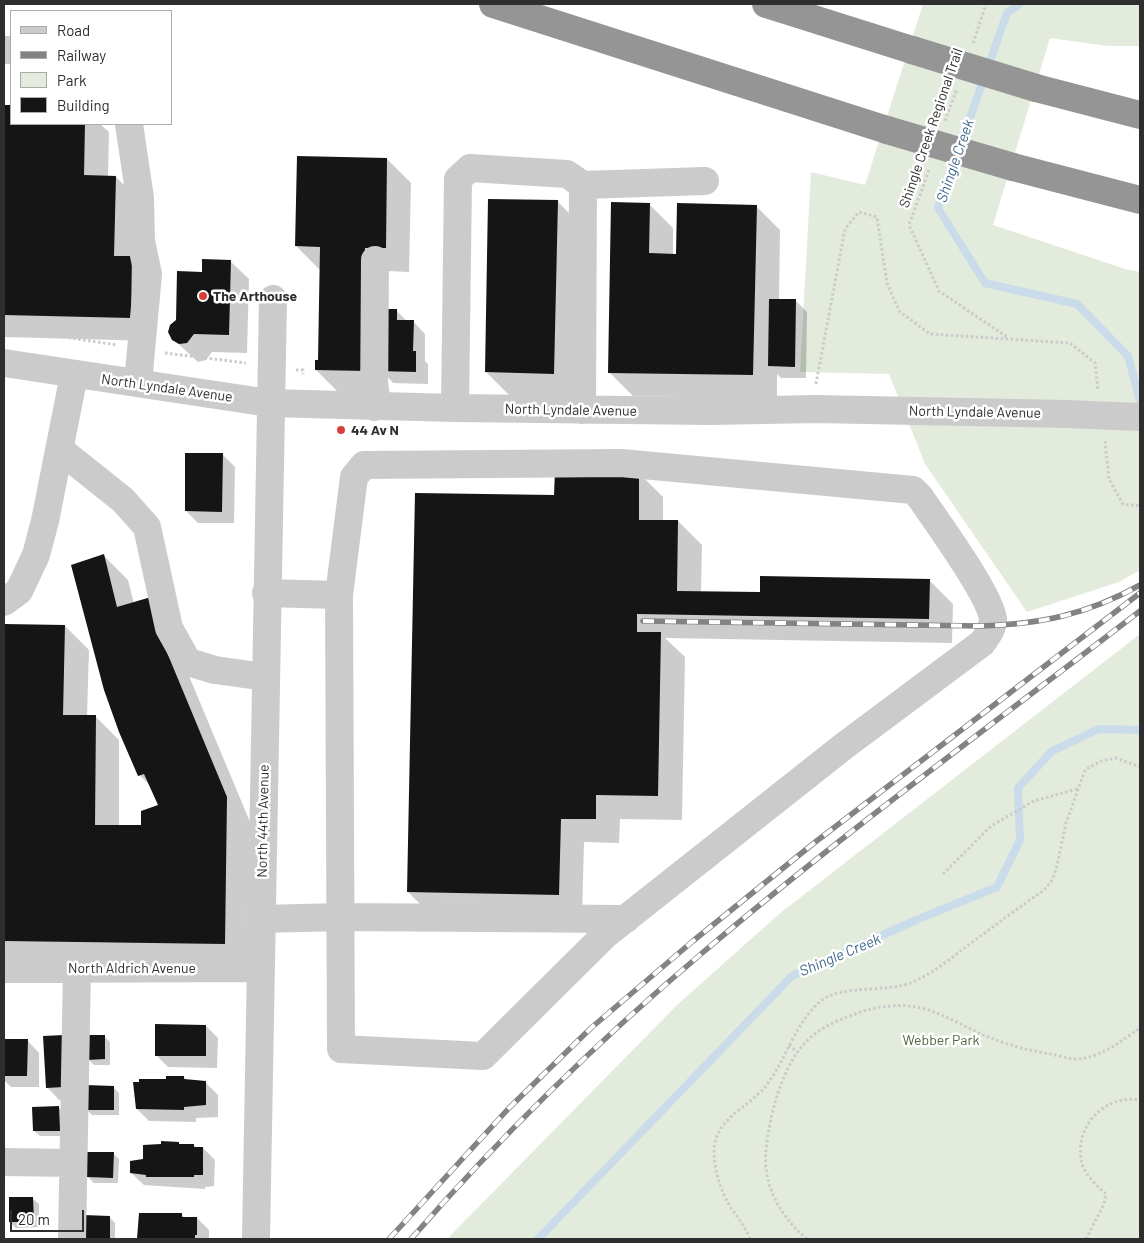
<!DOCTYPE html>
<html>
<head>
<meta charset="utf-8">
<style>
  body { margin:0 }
  #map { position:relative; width:1144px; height:1243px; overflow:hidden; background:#fff; font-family:Barlow,sans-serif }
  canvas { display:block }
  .frame { position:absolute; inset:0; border:5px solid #2e2e2e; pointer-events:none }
  .legend { position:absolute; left:10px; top:10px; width:162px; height:115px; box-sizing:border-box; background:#fff; border:1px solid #ababab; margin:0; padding:6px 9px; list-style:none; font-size:15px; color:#2e2e2e }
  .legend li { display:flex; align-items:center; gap:10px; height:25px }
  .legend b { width:25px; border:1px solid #ababab }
  .scale { position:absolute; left:10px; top:1210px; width:74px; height:22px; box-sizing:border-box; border:2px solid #2e2e2e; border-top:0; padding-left:6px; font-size:15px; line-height:18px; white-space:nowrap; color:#2e2e2e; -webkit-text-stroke:4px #fff; paint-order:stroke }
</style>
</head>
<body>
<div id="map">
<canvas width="1144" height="1243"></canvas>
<div class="frame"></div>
<ul class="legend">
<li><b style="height:6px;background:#cbcbcb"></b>Road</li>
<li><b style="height:6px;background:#838383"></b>Railway</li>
<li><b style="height:14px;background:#e3ebdd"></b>Park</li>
<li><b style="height:14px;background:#151515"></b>Building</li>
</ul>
<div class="scale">20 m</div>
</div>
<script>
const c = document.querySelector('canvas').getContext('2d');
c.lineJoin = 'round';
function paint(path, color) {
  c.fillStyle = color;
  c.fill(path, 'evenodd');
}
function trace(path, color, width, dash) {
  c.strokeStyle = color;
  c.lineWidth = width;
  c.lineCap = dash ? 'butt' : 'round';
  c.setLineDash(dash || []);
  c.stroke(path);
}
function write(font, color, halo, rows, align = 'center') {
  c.font = font + ' Barlow,sans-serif';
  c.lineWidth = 5;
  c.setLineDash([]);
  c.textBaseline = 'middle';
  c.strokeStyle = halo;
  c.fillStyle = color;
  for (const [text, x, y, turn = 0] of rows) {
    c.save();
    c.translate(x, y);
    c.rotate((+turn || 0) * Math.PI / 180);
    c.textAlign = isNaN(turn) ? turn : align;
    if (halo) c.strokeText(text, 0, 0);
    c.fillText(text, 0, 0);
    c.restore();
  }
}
const green = new Path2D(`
  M923 4H1140V46H1107L1050 38 993 225 1125 269 1140 272V570L1119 582 1027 612 925 464 889 374 800 372 811 172 865 185Z
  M1140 634V1239H447L677 1005 779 914Z`);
const shadow = new Path2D(`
  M4 106 11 107V124H100L109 132 108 177H116L140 201 155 341 4 337Z
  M387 159 411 183 409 272 388 271V311H397L407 321H413L425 334V361L428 364V384L393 383 387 376 390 395 340 394 316 370 319 361 320 270 296 246Z
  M557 201 581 225 578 397 510 396 486 372Z
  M649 204 673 228V255H677L756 206 780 230 779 300H795L807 312 806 378H781L777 374V399L633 396 609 372Z
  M230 261 249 279 247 353 212 352 206 360 198 362 173 339 203 273Z
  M223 455 235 467 234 523H198L186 511Z
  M639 473 663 497V521H678L702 545 701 592 761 594 929 580 953 604 952 643 665 638 685 657 682 820 620 819 619 843 584 842 582 918 432 916 408 892 556 496Z
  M104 556 128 580 134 604 184 664 250 822 249 967 4 964V625L65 626 89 650 87 716H95L119 740V827H142L159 806 151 786 139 775Z
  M206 1026 218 1038 217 1068 168 1067 156 1055Z
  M104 1036 110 1042V1065H94L88 1059Z
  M45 1037 76 1099 59 1100 47 1087Z
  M4 1040H27L39 1053V1087H11L4 1080Z
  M184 1077 187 1081 206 1083 218 1095V1117L196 1118V1122L149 1121 137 1109 167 1081Z
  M113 1087 119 1093V1115H92L86 1109Z
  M59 1108 64 1113 65 1136H40L34 1131Z
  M162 1143 194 1145 197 1148H203L215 1160 214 1186 205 1187V1189L144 1185 131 1173 136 1160H144Z
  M113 1153 119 1159 118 1183H94L88 1177Z
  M33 1199 39 1204V1227L16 1228 10 1222Z
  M140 1214H181L185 1218H197L209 1230V1239H138Z
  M109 1217 115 1223V1239H84Z`);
const stream = new Path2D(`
  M1019 4 1007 13 938 208 985 283 1077 304 1128 356 1140 401
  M538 1239 792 976 916 920 997 887 1020 840 1018 788 1052 751 1099 729 1140 730`);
const building = new Path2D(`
  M4 105H11V124H85L84 175 116 176 114 256H132L131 318 4 315Z
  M297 156 387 158 386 248H365L363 361 366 371 315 370V360H318L320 247 295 246Z
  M488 199 558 200 554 374 485 372Z
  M611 202 650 203 649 253 676 254 677 203 757 205 753 375 608 373Z
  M202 259 231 260 229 335 194 334 187 343 179 344 172 340 168 332 170 325 176 320 177 271 202 272Z
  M769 299H796L795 367 768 366Z
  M381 309H397V320H414L413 351H416V372L380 371Z
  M185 453H223L222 512 185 511Z
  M555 470 639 471V520H678L677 591 760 592V576L930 579 929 619 637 614V632H661L658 796 596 795V819H561L559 895 407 892 415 493 554 495Z
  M104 554 117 607 151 597 161 638 227 797 225 944 4 941V624L65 625 63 715H96L95 825H141V811L158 805 144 774 138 776 119 732 104 690 71 565Z
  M155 1024 206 1025V1056H155Z
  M64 1035V1087L46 1088 43 1036Z
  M87 1035H105V1059L87 1060Z
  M4 1039H28L27 1076H4Z
  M166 1076H184V1079L206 1081V1105L184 1107V1110L136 1109 133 1082H139V1079H166Z
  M85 1085 114 1086V1110H84Z
  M59 1106 60 1131H33L32 1107Z
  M161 1141 179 1142V1144H194V1147H203V1175H194V1177H146V1175L130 1173V1161L143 1159V1145L161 1144Z
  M87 1152H114L113 1178 87 1177Z
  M9 1197H33L34 1222H9Z
  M139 1213H182V1217H197V1235H195V1239H137Z
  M83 1215 110 1216V1239H83Z`);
const path = new Path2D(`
  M973 43 986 4
  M945 121 957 89
  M929 170 909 225 939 291 1007 337
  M4 328 117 345
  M165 353 246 363
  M296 370H303V374
  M816 384 845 229 859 212 877 217 887 283 899 311 930 334 1070 343 1095 363 1098 390
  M1105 441 1109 479 1123 504 1140 506
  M943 874 991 826 1034 801 1077 789
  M789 1045 797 1052
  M750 1239C744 1223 732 1212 725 1197 718 1182 714 1166 714 1149 716 1118 749 1107 765 1087 786 1061 795 1022 821 1001 841 984 889 993 913 982 933 973 950 959 967 946 993 927 1018 908 1044 890L1051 882 1056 870 1066 823 1085 770 1101 761 1116 758 1140 767
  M807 1239C781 1218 762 1184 766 1150 769 1117 782 1066 806 1042 819 1028 838 1020 855 1014 877 1006 899 1003 922 1008 943 1014 962 1025 981 1034 1004 1044 1026 1050 1050 1054 1058 1055 1068 1059 1076 1059 1101 1058 1121 1041 1140 1028
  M1086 1239 1104 1204 1106 1194C1097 1186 1086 1176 1082 1164 1073 1127 1104 1094 1140 1100`);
const minor = new Path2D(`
  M4 50H11
  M129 124 140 198 141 241 148 274 138 383
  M583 185 705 181
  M4 363 269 403 455 408 711 411 816 409 1067 414
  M374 407 375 260
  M455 408 458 179 470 168 567 174 583 185 582 410
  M59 449 123 500 147 527 169 628 188 662 215 670 265 677
  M266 593 339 595 341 1049 483 1056 605 935 844 746 982 643C987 636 993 629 993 619 990 594 936 521 920 497L913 490 621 463 364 465 354 477 339 595
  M4 602 19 591 36 555 45 521 74 375
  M262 919 341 917 626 919
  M4 969 261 968
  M4 1162 73 1163
  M72 1239 77 968
  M256 1239 273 299`);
const highway = new Path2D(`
  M493 4 887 130
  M766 4 912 50
  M1036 88 1140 115
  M1013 167 1140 200`);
const rail = new Path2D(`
  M643 621 980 626C1041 624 1086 615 1140 585
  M389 1239 509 1108 591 1028 693 941 814 843 1140 593
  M411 1239C500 1137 598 1041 701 954 842 834 993 724 1140 611`);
const minorBridge = new Path2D(`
  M1067 414 1140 417`);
const highwayBridge = new Path2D(`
  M912 50 1036 88
  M887 130 1013 167`);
const markers = [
  [203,296,5,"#da3e3c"],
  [341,430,5,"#da3e3c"]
];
const streetNames = [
  ["Shingle Creek Regional Trail",931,128,-71],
  ["North Lyndale Avenue",167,388,8],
  ["North Lyndale Avenue",571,410,1],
  ["North Lyndale Avenue",975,412,1],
  ["North 44th Avenue",263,821,-89],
  ["North Aldrich Avenue",132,968]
];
const poiNames = [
  ["The Arthouse",213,296],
  ["44 Av N",351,430]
];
const parkNames = [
  ["Webber Park",941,1040]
];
const waterNames = [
  ["Shingle Creek",955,161,-71],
  ["Shingle Creek",840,955,-23]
];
paint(green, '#e3ebdd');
paint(shadow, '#0003');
trace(stream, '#cadbea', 8);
paint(building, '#151515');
trace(path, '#cbcbcb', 3, [2.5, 2.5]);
trace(minor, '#cbcbcb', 28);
trace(highway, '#959595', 28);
trace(rail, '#838383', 5.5);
trace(rail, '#fff', 4, [11]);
trace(minorBridge, '#cbcbcb', 28);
trace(highwayBridge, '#959595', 28);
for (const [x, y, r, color] of markers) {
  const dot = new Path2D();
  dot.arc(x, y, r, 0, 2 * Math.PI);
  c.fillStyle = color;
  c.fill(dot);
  trace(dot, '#fff', 2);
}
write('14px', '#2e2e2e', '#fff', streetNames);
write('bold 14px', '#2e2e2e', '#fff', poiNames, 'left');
write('14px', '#4e673f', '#fff', parkNames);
write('italic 15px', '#41698c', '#fff', waterNames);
</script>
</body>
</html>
